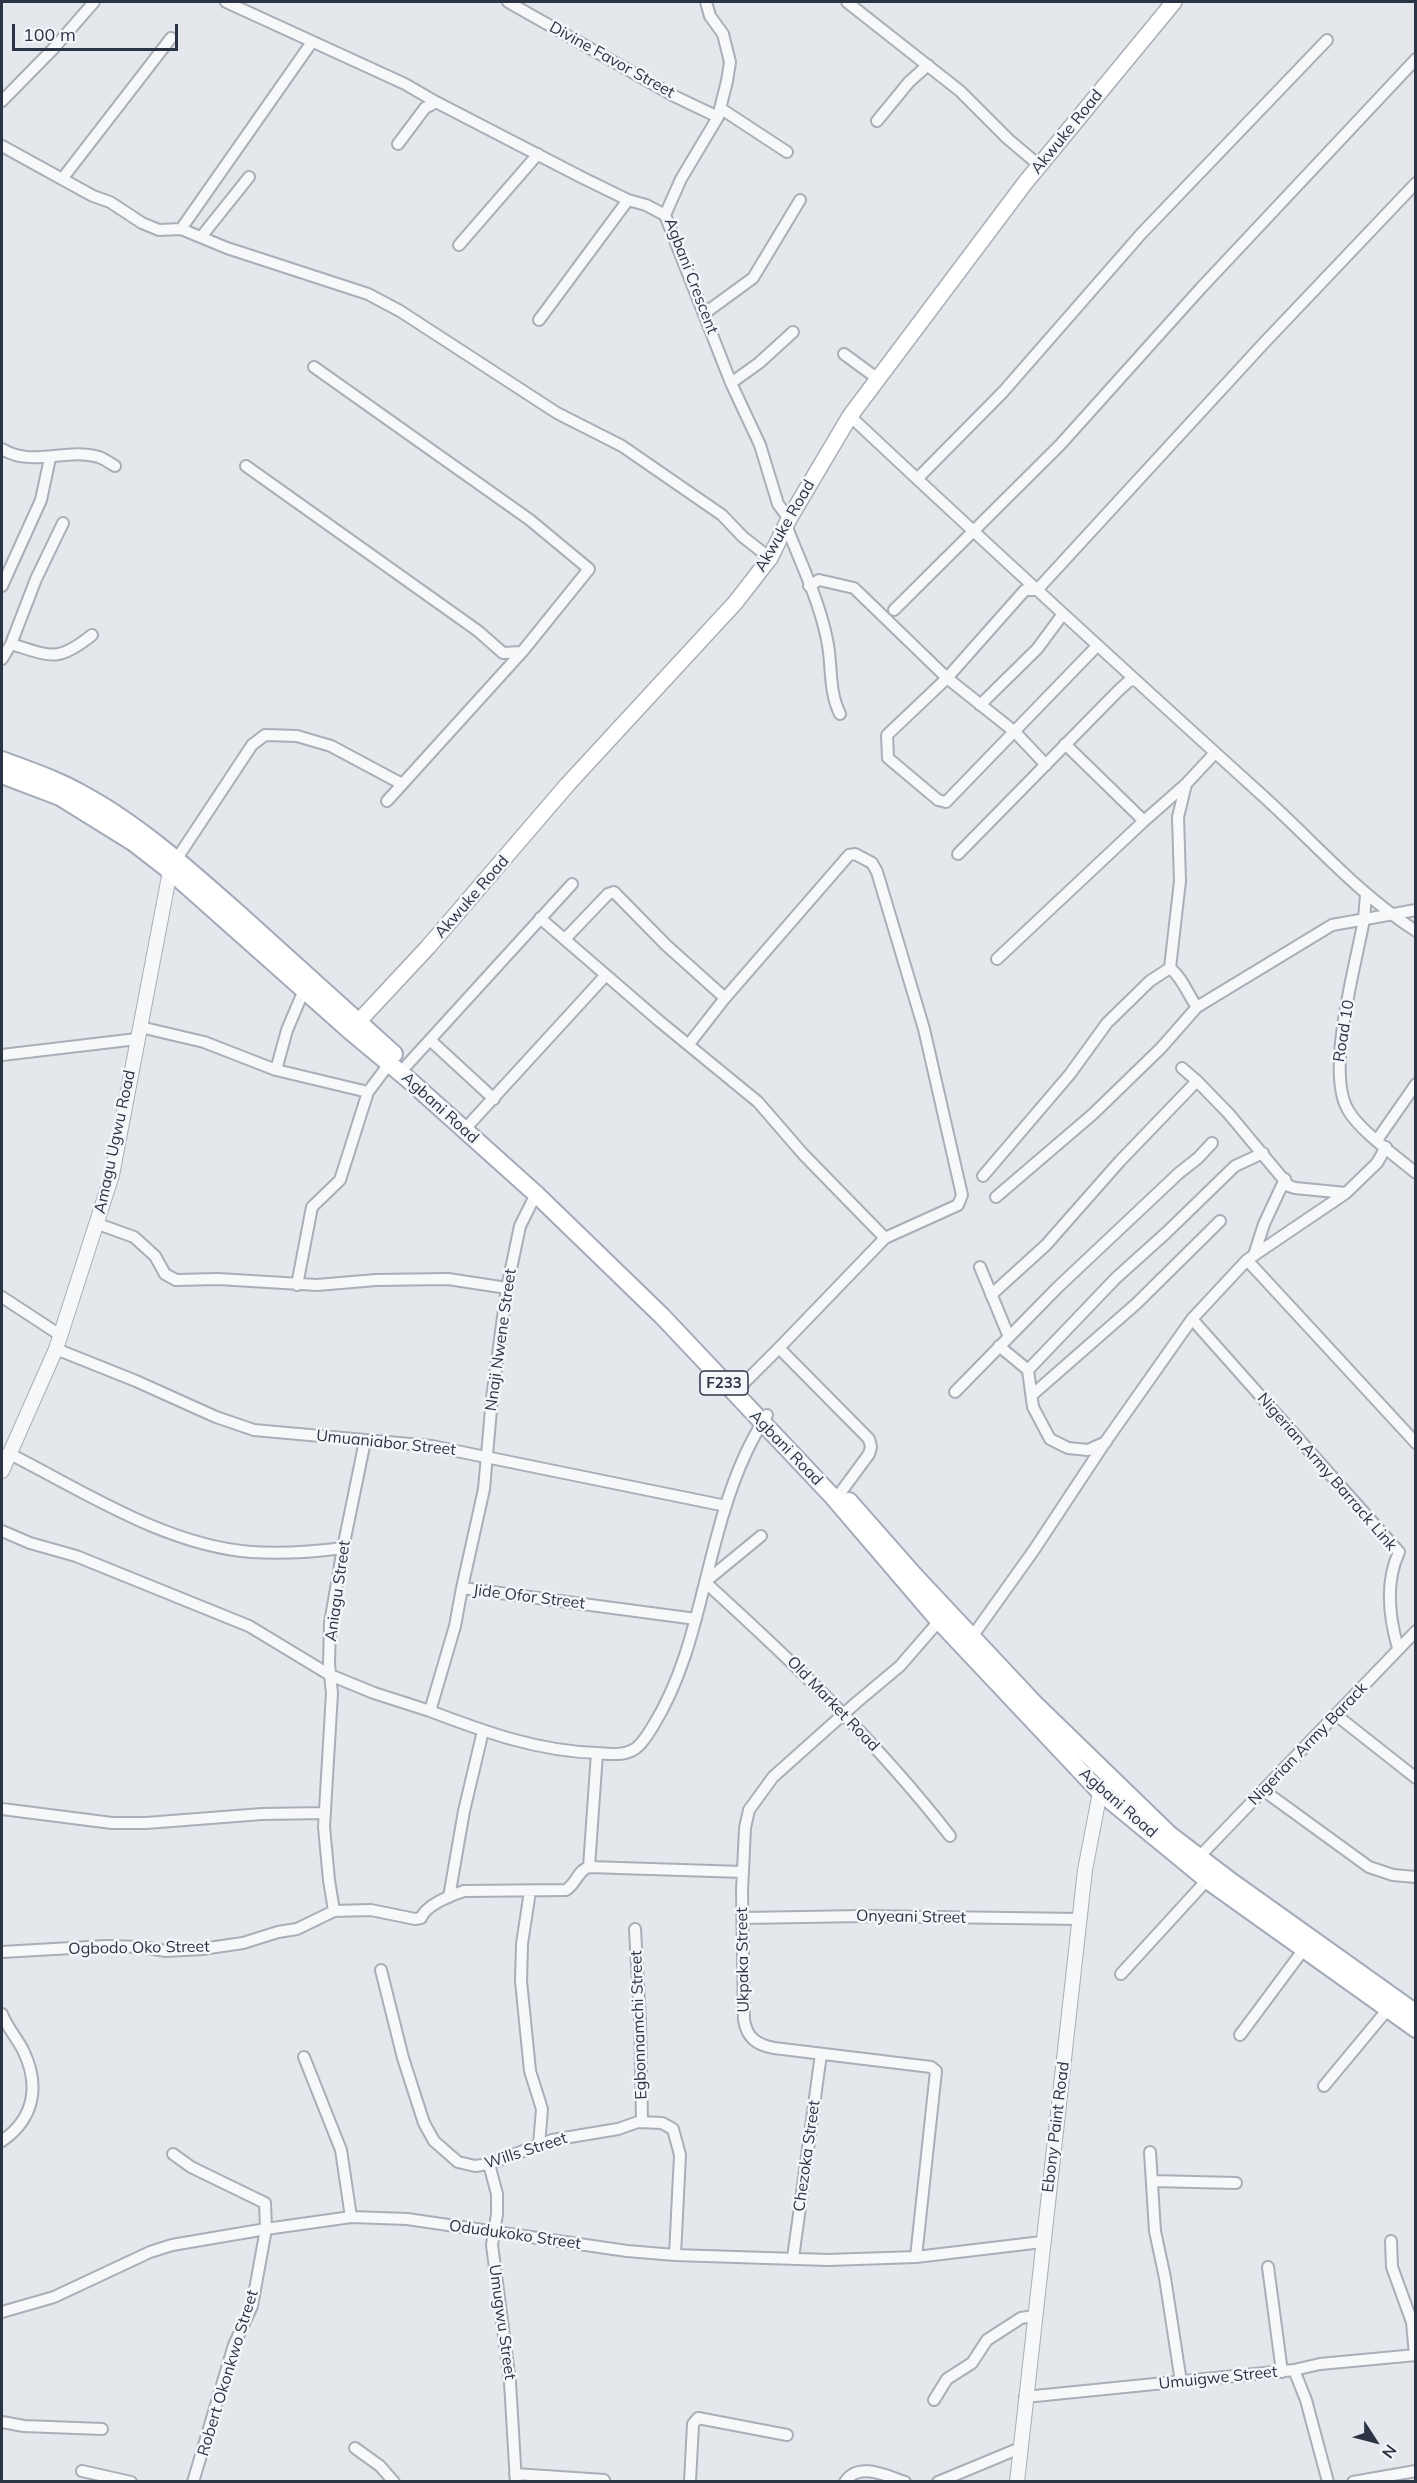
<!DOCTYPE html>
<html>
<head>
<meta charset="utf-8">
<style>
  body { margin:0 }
  #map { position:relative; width:1417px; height:2483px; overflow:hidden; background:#e4e7ec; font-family:Mulish,sans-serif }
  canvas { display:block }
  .frame { position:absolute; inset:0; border:3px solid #2b3445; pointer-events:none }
  .north { position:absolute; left:1345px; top:2411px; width:60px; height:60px; -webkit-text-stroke:4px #f4f6f9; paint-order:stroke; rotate:126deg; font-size:16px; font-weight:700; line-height:24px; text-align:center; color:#2b3445 }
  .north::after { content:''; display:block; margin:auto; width:21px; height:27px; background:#2b3445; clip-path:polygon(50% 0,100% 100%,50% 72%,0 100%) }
  .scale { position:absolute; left:12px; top:24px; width:166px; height:27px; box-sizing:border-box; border:3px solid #2b3445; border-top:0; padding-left:8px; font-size:18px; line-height:21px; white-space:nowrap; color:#2b3445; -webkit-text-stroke:4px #f4f6f9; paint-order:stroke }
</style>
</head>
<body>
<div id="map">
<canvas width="1417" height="2483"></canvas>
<div class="frame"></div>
<div class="north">N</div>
<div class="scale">100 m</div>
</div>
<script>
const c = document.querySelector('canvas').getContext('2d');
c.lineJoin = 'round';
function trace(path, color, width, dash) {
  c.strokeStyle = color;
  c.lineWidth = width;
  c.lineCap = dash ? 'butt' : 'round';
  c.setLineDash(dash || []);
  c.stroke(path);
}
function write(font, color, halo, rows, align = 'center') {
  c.font = font + ' Mulish,sans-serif';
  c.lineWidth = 5;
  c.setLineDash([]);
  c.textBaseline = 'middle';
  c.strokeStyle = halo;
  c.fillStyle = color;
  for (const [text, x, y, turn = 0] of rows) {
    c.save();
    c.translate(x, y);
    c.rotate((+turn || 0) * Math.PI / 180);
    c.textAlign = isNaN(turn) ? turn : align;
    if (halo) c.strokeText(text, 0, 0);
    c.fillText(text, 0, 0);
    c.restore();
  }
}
const minor = new Path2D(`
  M226 2 405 84 436 102
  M508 2 674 96 718 117
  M706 2 710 16 723 34 730 62 727 81 718 117 681 179 665 215 731 383 760 445 778 504 789 519
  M847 2 960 91 1008 139 1040 166
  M171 38 62 179 93 196 110 202 142 223 159 230 181 229 227 248 368 294 400 311 557 413 622 446 722 515 743 537 770 558
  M2 101 54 48 94 2
  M720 108 787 152
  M877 121 909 82 928 65
  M398 144 425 108 436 102 583 178 628 200 646 205 665 215
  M2 146 62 179
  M181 229 312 42
  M201 237 249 177
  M459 245 538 154
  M705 313 753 278 800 200
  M539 320 628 200
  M844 354 878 379
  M314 367 530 520 589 569 522 652 387 801
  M731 383 759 363 793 332
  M850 416C986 544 1124 670 1263 796 1315 843 1356 892 1416 931
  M2 449C33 468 66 447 99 457 104 459 110 463 115 466
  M246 466 478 631 503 653 522 652
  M917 479 1003 392 1141 234 1327 40
  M786 525C801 564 821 604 828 645 832 669 829 692 840 714
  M2 586 41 500 50 458
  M809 586 819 580 854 588 947 678 1015 732 1046 765
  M894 610 1060 445 1201 288 1416 59
  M11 644C51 656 57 663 92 635
  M1097 646 946 802 938 800 888 758 887 735 947 678 1025 590H1037L1263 344 1416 183
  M2 659 11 644 36 579 63 523
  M980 705 1037 649 1063 614
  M1065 744 1144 821
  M958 854 1118 691 1129 681 1134 680
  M174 863 252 745 265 735 297 736 331 746 402 784
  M1366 895 1364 919C1356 965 1325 1071 1348 1110 1359 1130 1397 1157 1416 1173
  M540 918 658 1020 758 1102 803 1154 885 1238
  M565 939 608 894 614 892 666 945 725 998
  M997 959 1144 821 1186 784 1214 754
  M1197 1007 1332 925 1416 910
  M140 1027 204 1042 276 1070 368 1092
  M430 1040 494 1099
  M689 1044 725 998 849 855 855 854 872 863 877 872 924 1029 962 1195 958 1205 885 1238 779 1348 741 1386 731 1391
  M2 1055 137 1039
  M407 1065 572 884
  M1182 1068 1197 1081 1229 1114 1289 1186 1295 1188 1346 1193
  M276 1070 287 1030 304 990
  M464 1130 606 975
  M1377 1140 1416 1084
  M983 1176 1070 1074 1107 1023 1150 981 1170 968 1180 881 1178 817 1186 784
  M536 1194 520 1226 507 1288 492 1398 484 1489 462 1588 696 1619
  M996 1197 1093 1114 1161 1048 1197 1007C1188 995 1182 977 1170 968
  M98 1224 134 1237 155 1256 165 1274 176 1280 218 1279 317 1285 376 1280 448 1279 507 1288
  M1254 1255 1264 1224 1285 1179
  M1247 1260 1416 1443
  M297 1285 312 1207 340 1180 368 1092 389 1064
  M991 1295 1046 1245 1120 1161 1197 1081
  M2 1297 60 1335
  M1192 1319 1399 1552C1385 1582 1389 1617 1398 1648
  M1009 1337 1057 1288 1179 1173 1198 1158 1212 1143
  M999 1346 1028 1370 1033 1407 1050 1439 1068 1448 1088 1450 1106 1442
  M779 1348 869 1439 871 1447 869 1454 841 1492 833 1497
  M56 1349 136 1381 216 1417 254 1430 432 1446 726 1506
  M1028 1370 1116 1278 1166 1233 1235 1166 1263 1153
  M955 1392 1009 1337 980 1267
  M1032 1395 1136 1304 1220 1221
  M2 1455 10 1454C85 1492 165 1545 251 1552 281 1554 313 1552 343 1548
  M2 1531 30 1543 76 1556 249 1626 330 1675 374 1693 430 1711
  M761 1536 705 1582C793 1662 877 1742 950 1836
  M462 1588 455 1626 430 1711C485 1732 537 1751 597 1753 608 1754 622 1756 633 1750 641 1746 648 1734 653 1726 689 1668 699 1601 717 1536 728 1494 743 1451 767 1415
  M969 1641 1034 1550 1106 1441 1192 1319 1247 1260 1346 1193 1377 1163 1386 1147
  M1336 1715 1416 1778
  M1263 1790 1369 1867 1393 1875 1416 1877
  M2 1809 112 1823H146L262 1814 325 1813
  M1199 1857 1416 1631
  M589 1867 597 1753
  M530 1891 522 1944 521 1981 530 2071 542 2109 539 2145
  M449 1897 464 1811 483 1731
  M334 1911 329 1880 324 1827 332 1693 329 1664 330 1623 343 1548 365 1441
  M743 1918 862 1916 1080 1919
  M635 1929 640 2020 642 2121
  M2 1952 106 1946 142 1947 166 1951 202 1949 243 1943 278 1932 297 1929 334 1911 371 1910 415 1919 421 1918C426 1905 451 1895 464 1891L566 1890C576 1884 578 1870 589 1867L743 1872
  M381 1970 403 2058 424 2123 434 2141 458 2162 475 2166 489 2164 552 2140 618 2129 638 2122 662 2123 673 2129 680 2155 675 2255
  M1121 1974 1207 1880
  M2 2014C7 2027 16 2037 23 2050 40 2085 35 2118 2 2141
  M1240 2035 1304 1949
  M304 2057 341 2150 351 2217
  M1324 2086 1388 2009
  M1150 2152 1155 2231 1165 2278 1181 2382
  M173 2154 191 2167 265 2203 266 2229 252 2306 234 2345 193 2482
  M489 2164 497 2194V2214L492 2245 510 2382 516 2482
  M1152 2181 1236 2183
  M1391 2241 1392 2267 1412 2322 1415 2355
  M916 2257 936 2071 931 2067 774 2048C757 2045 747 2038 744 2020L742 1891 745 1828 749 1810 773 1777 857 1702 900 1666 939 1621
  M793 2258 821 2054
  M1268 2267 1282 2372
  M2 2312 54 2297 150 2252 172 2245 266 2229 351 2217 407 2219 627 2251 675 2255 828 2260 916 2257 1042 2242
  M1294 2370 1320 2364 1416 2355
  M1025 2397 1294 2370 1306 2400 1328 2482
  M934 2400 947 2379 972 2363 987 2340 1021 2318 1034 2316
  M2 2422 24 2426 102 2429
  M355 2448 380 2466 394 2482
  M82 2471 131 2482
  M515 2474 604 2480
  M690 2482 693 2424 698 2418 787 2435
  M845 2482C858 2461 887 2476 905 2482
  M938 2482 1020 2448
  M1353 2482 1416 2471`);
const tertiary = new Path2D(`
  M2 1471 56 1349 112 1175 170 871
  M1017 2482 1085 1870 1100 1792 1105 1786`);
const secondary = new Path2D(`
  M359 1021 428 947 568 784 735 603 770 558 789 519 850 416 1025 183 1174 2`);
const primary = new Path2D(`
  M2 760C31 771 59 780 86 796 138 824 193 873 238 913 290 960 342 1007 394 1054
  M2 775 60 797 134 843 170 871 349 1030 409 1080 536 1194 662 1316 833 1497 939 1621 1100 1792 1207 1880 1416 2029
  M849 1501 915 1576 1035 1704 1169 1834 1232 1882 1416 2013`);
const shields = [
  [724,1383,48]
];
const shieldNames = [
  ["F233",724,1383]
];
const streetNames = [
  ["Divine Favor Street",612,60,29],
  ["Akwuke Road",1067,132,-51],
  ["Agbani Crescent",691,276,69],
  ["Akwuke Road",785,526,-60],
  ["Akwuke Road",472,897,-49],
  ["Road 10",1344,1031,-81],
  ["Agbani Road",440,1108,42],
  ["Amagu Ugwu Road",115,1142,-78],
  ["Nnaji Nwene Street",501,1340,-82],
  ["Umuaniabor Street",386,1443,6],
  ["Agbani Road",786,1448,46],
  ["Nigerian Army Barrack Link",1327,1472,49],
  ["Aniagu Street",338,1591,-82],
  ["Jide Ofor Street",529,1597,7],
  ["Old Market Road",833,1704,46],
  ["Nigerian Army Barack",1308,1744,-46],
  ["Agbani Road",1118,1803,41],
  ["Onyeani Street",911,1917,1],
  ["Ogbodo Oko Street",139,1948,-1],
  ["Ukpaka Street",743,1960,-91],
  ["Egbonnamchi Street",639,2025,-92],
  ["Ebony Paint Road",1056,2127,-83],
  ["Wills Street",526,2151,-18],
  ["Chezoka Street",807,2156,-82],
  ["Odudukoko Street",515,2235,8],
  ["Umugwu Street",502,2322,82],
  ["Robert Okonkwo Street",228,2373,-73],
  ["Umuigwe Street",1218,2378,-6]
];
trace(minor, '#a9aeb7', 14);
trace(tertiary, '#a9aeb7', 16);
trace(secondary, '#a9aeb7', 18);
trace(primary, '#a3abb8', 20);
trace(minor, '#f7f8fa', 10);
trace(tertiary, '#f7f8fa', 14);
trace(secondary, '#fff', 15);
trace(primary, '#fff', 16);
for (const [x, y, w] of shields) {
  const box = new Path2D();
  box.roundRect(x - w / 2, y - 12, w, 24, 4.5);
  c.fillStyle = '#f4f6f9';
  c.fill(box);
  trace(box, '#2b3445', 1.5);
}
write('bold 15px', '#2b3445', null, shieldNames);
write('16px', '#2b3445', '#f4f6f9', streetNames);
</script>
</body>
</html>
